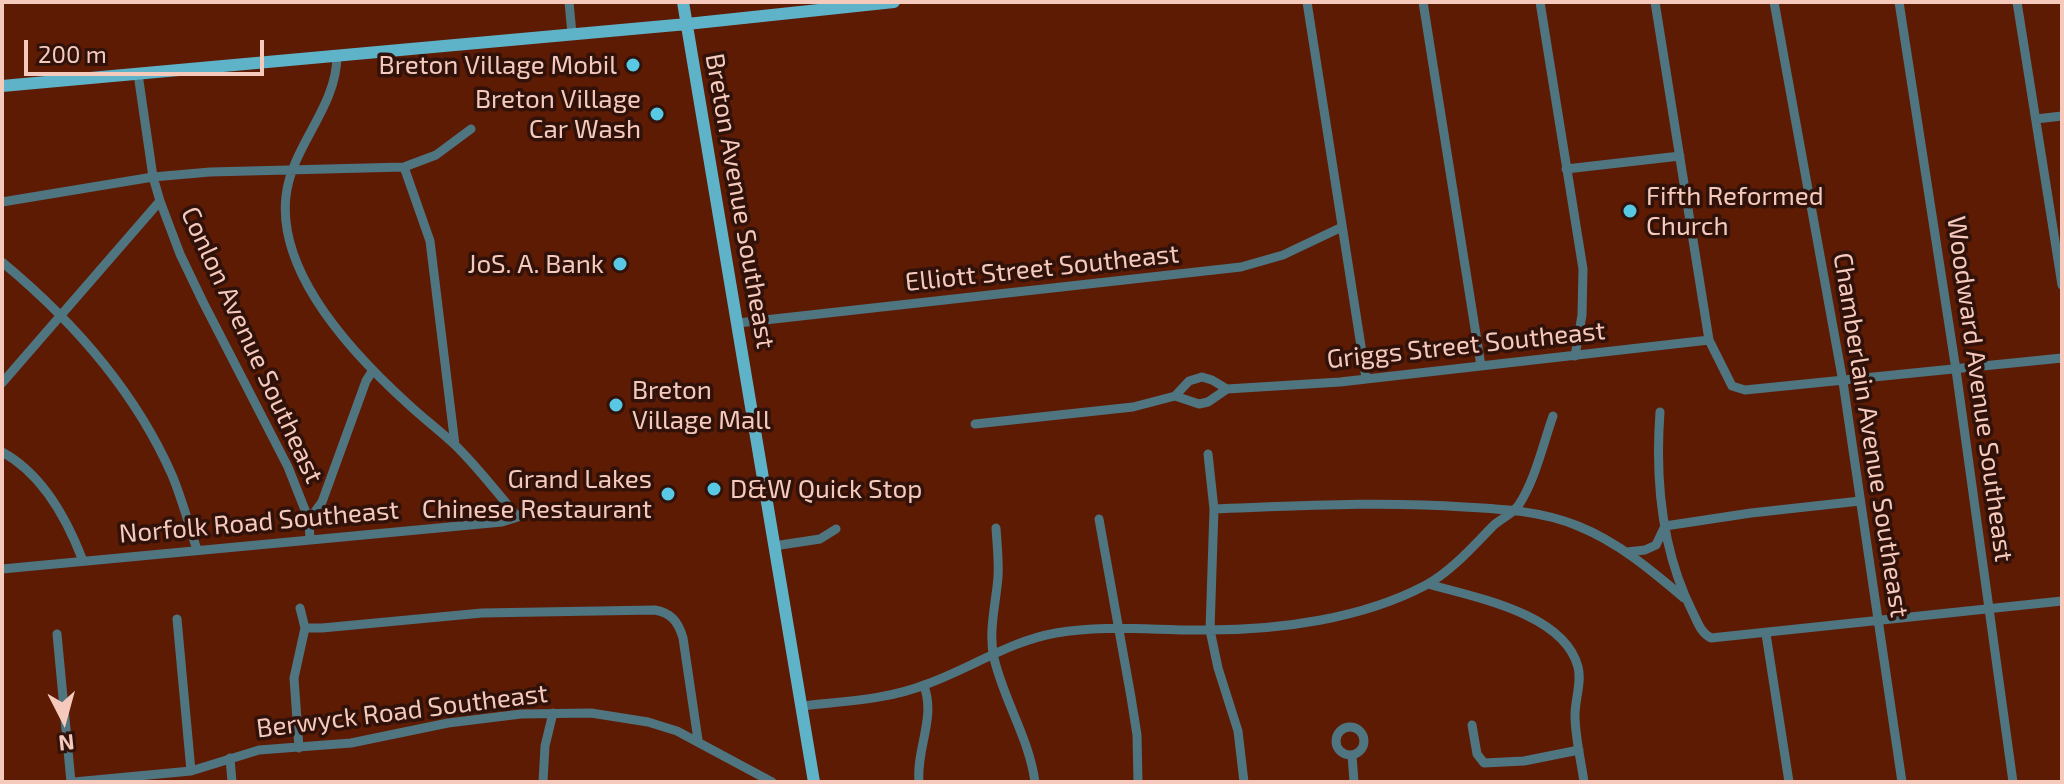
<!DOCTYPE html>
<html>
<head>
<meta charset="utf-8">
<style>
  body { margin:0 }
  #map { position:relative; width:2064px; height:784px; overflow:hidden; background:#5e1b04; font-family:"Exo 2",sans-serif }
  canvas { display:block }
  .frame { position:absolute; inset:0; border:4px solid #f5cabd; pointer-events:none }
  .north { position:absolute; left:24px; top:680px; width:80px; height:80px; -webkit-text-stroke:6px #30120a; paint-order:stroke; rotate:174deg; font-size:22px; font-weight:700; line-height:32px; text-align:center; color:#f5cabd }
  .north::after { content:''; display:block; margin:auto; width:28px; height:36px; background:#f5cabd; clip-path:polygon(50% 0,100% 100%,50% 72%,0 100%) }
  .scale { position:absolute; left:24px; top:40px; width:240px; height:36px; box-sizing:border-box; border:4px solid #f5cabd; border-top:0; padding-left:10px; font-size:24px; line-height:28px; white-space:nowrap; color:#f5cabd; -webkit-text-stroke:6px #30120a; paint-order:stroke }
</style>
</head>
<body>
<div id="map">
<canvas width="2064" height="784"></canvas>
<div class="frame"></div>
<div class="north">N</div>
<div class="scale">200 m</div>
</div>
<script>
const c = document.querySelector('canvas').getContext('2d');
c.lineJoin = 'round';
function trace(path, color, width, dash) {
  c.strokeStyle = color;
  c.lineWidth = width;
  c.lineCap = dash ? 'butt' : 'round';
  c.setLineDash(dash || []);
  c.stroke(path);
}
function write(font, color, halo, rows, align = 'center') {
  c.font = font + ' "Exo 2",sans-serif';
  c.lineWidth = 7;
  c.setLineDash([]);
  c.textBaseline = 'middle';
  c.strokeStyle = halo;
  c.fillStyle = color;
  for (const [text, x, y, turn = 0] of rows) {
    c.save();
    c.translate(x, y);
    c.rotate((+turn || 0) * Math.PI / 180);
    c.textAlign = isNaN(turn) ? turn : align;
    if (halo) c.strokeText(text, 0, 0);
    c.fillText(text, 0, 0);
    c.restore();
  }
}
const minor = new Path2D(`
  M569 2 572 34
  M1307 2 1366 378
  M1423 2 1481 366
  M1540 2 1583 269 1582 315 1575 356
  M1655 2 1709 340 1732 386 1745 390 2062 358
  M1774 2 1843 382 1902 782
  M1899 2 1956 370 2013 782
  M2017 2 2062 285
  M138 74 153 177 160 201 180 254 203 302 288 467 309 520 310 540
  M2036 119 2062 116
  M404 167 430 241 455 445
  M1566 169 1680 156
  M2 202 153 177 210 172 404 167 436 155 471 129
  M2 262C72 320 135 391 172 475 182 499 189 525 197 550
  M738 323 1241 267 1283 255 1342 227
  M2 383 160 201
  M1175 396 1199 404 1208 402 1227 389 1340 382 1709 340
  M1660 412C1655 480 1662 552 1693 613 1698 623 1701 633 1711 638L2062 601
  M975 424 1133 407 1175 396 1189 381 1202 377 1212 380 1227 389
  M2 452C43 474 67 519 83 561
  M1208 454 1214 509 1210 630 1218 668 1238 731 1244 782
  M1214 509C1297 506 1381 501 1464 507 1503 509 1542 511 1578 526 1618 542 1651 570 1684 598
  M1099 519 1131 697 1137 735 1138 782
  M309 520 322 502 366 381 373 370
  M996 528C997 544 999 561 998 577 996 603 988 632 994 658 1004 701 1029 738 1035 782
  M774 546 820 539 836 529
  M1627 552 1645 550 1656 545 1665 526 1751 513 1860 501
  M2 569 502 522 518 517C497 493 477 466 454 444 439 430 423 418 408 404 355 356 277 274 286 196 292 145 337 108 337 55
  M1428 584C1473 597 1564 613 1578 667 1582 682 1575 699 1575 715 1575 737 1581 760 1584 782
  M177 619 191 771
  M305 628H322L482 613 655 610C671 613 678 621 683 638L698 740
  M57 634 71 782
  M1766 634 1789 782
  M802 706C845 701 887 700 927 684 971 668 1010 641 1056 633 1106 624 1158 631 1208 630 1279 630 1362 619 1426 585 1452 571 1474 545 1494 525 1502 518 1512 514 1518 506 1535 481 1543 444 1553 416
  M1472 725 1477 754 1484 763 1524 761 1579 750
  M1336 741a14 14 0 1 1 28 0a14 14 0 1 1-28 0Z
  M299 748 294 678 305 628 300 608
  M1352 755 1354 782
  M230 758 232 782
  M74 782 191 771 259 750 351 743 448 723 521 714 591 713 648 722 677 731 772 782
  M543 782 545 746 553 713
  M919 782C916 749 936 718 924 686`);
const major = new Path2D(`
  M683 2 814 782
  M2 86 687 24 894 2`);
const markers = [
  [633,65,8,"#59c8e4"],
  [657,114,8,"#59c8e4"],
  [1630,211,8,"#59c8e4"],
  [620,264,8,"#59c8e4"],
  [616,405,8,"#59c8e4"],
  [714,489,8,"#59c8e4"],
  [668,494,8,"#59c8e4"]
];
const poiNames = [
  ["Breton Village Mobil",617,65],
  ["Breton Village",641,99],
  ["Car Wash",641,129],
  ["Fifth Reformed",1646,196,"left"],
  ["Church",1646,226,"left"],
  ["JoS. A. Bank",604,264],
  ["Breton",632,390,"left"],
  ["Village Mall",632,420,"left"],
  ["Grand Lakes",652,479],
  ["Chinese Restaurant",652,509],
  ["D&W Quick Stop",730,489,"left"]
];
const streetNames = [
  ["Breton Avenue Southeast",740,201,80],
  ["Elliott Street Southeast",1042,268,-6],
  ["Conlon Avenue Southeast",252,345,65],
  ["Griggs Street Southeast",1466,345,-6],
  ["Woodward Avenue Southeast",1980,389,82],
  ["Chamberlain Avenue Southeast",1871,435,81],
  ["Norfolk Road Southeast",259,522,-5],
  ["Berwyck Road Southeast",402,711,-7]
];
trace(minor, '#4e7580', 9);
trace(major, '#5fb3c9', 12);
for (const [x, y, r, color] of markers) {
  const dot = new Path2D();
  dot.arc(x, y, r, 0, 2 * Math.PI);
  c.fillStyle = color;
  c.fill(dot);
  trace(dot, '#30120a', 3);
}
write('26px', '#f5cabd', '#30120a', poiNames, 'right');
write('26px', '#f5cabd', '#30120a', streetNames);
</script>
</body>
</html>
